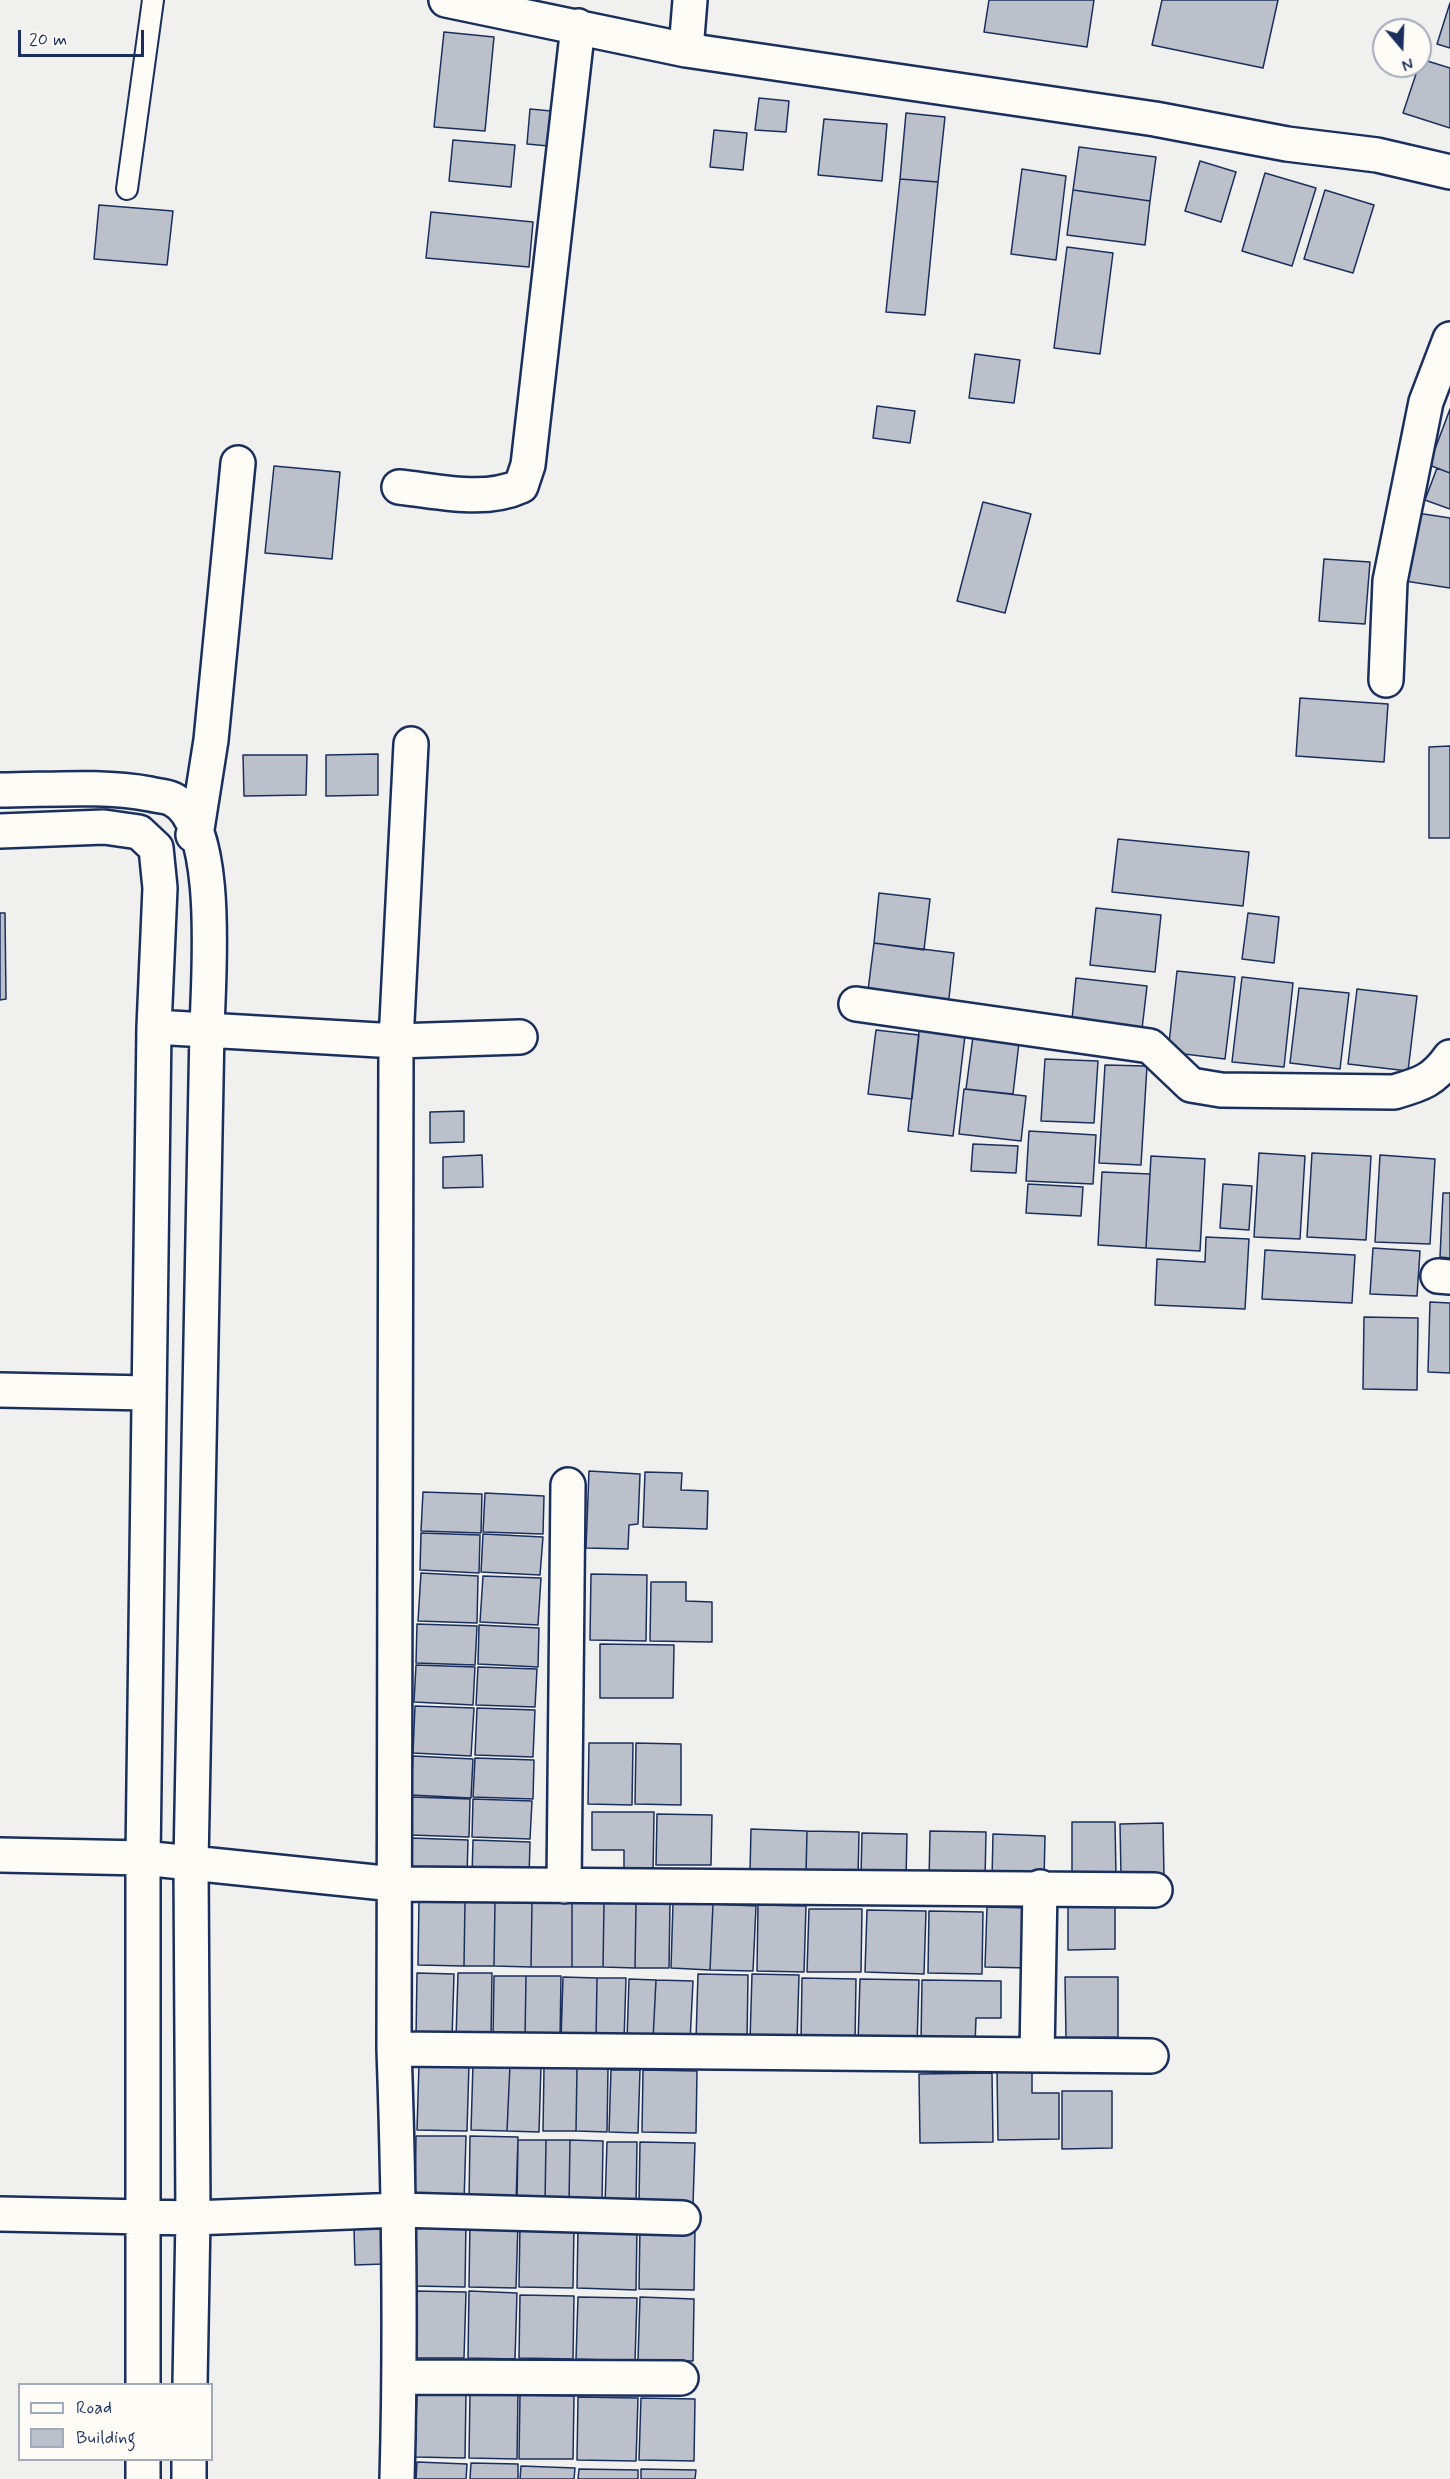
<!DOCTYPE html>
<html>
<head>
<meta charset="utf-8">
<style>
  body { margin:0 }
  #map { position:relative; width:1450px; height:2479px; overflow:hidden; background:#f0f0ee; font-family:Mynerve,sans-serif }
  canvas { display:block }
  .legend { position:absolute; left:18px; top:2383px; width:195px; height:78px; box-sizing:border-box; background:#fdfcf7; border:2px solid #a3aaba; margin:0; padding:8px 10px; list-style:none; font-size:18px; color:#1b2f5e }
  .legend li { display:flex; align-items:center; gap:12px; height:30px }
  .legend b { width:30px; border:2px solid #a3aaba }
  .north { position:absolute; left:1372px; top:18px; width:60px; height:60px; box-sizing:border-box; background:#fdfcf7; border:2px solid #a3aaba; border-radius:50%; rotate:161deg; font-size:16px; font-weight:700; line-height:24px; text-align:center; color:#1b2f5e }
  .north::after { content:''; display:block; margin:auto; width:21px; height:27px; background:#1b2f5e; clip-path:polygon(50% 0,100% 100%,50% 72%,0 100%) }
  .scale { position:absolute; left:18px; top:30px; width:126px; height:27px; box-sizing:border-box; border:3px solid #1b2f5e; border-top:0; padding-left:8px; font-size:18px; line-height:21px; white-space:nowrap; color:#1b2f5e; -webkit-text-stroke:4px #fdfcf7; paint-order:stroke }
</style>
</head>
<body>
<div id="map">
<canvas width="1450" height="2479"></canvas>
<ul class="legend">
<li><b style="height:8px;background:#fdfcf7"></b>Road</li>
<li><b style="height:16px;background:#bbc0ca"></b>Building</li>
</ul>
<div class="north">N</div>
<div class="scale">20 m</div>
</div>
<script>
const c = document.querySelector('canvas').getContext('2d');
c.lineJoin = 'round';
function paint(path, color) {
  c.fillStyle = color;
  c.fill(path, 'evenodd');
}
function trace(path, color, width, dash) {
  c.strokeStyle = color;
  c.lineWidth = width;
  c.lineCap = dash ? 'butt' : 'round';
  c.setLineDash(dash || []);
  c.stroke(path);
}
const building = new Path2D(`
  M989 0H1094L1087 47 984 32Z
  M1162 0H1278L1263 68 1152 45Z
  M1450 3V48L1437 44Z
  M444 32 494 37 485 131 434 127Z
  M1421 59 1450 68V128L1403 113Z
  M759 98 789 101 786 132 755 130Z
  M530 109 562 112 559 147 527 144Z
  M906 113 945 117 938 182 900 179Z
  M824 119 887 124 882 181 818 175Z
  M714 130 747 133 743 170 710 167Z
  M453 140 515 145 511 187 449 181Z
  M1079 147 1156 157 1150 201 1073 190Z
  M1200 161 1236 172 1221 222 1185 211Z
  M1022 169 1066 176 1056 260 1011 254Z
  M1265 173 1316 188 1292 266 1242 251Z
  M900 179 938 182 925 315 886 312Z
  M1073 190 1150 201 1145 245 1067 235Z
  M1325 190 1374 205 1353 273 1304 259Z
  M99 205 173 211 167 265 94 259Z
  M431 212 533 222 529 267 426 258Z
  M1067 247 1113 253 1100 354 1054 348Z
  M975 354 1020 360 1014 403 969 398Z
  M877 406 915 411 910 443 873 438Z
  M1450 409V473L1429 465Z
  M274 466 340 472 332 559 265 553Z
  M1437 468 1450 473V509L1425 500Z
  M983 502 1031 514 1005 613 957 601Z
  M1417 513 1450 518V588L1405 581Z
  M1324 559 1370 562 1365 624 1319 621Z
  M1300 698 1388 704 1384 762 1296 756Z
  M1450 746V838H1429V747Z
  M378 754V795L326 796V755Z
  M243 755H307L306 795 244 796Z
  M1118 839 1249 852 1243 906 1112 892Z
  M879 893 930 899 924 950 874 943Z
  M1096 908 1161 915 1155 972 1090 965Z
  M0 913H5L6 999 0 1000Z
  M1248 913 1279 917 1274 963 1242 959Z
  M874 943 954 953 948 1007 867 998Z
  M1177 971 1235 977 1225 1059 1168 1052Z
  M1242 977 1293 983 1284 1067 1232 1062Z
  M1076 978 1147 986 1141 1038 1071 1030Z
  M1299 988 1349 993 1340 1069 1290 1063Z
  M1357 989 1417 996 1408 1071 1348 1064Z
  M920 1022 966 1027 953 1136 908 1131Z
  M974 1029 1020 1034 1013 1094 966 1089Z
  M876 1030 919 1035 912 1099 868 1094Z
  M1045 1059 1098 1061 1094 1123 1041 1121Z
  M1105 1065 1147 1066 1141 1165 1099 1163Z
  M964 1089 1026 1096 1021 1141 959 1134Z
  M464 1111V1142L430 1143V1112Z
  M1029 1131 1096 1135 1093 1184 1026 1181Z
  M973 1144 1018 1146 1016 1173 971 1171Z
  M1259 1153 1305 1156 1300 1239 1254 1237Z
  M1312 1153 1371 1156 1366 1240 1307 1237Z
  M482 1155 483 1187 443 1188V1157Z
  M1380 1155 1435 1159 1430 1244 1375 1242Z
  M1151 1156 1205 1159 1200 1251 1146 1248Z
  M1102 1172 1150 1174 1146 1248 1098 1245Z
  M1028 1184 1083 1187 1081 1216 1026 1213Z
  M1223 1184 1252 1186 1249 1230 1220 1228Z
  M1443 1193H1450V1258L1440 1257Z
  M1206 1237 1249 1239 1245 1309 1155 1305 1157 1259 1205 1262Z
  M1373 1248 1420 1251 1417 1296 1370 1294Z
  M1265 1250 1355 1255 1352 1303 1262 1299Z
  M1430 1302 1450 1303V1373L1428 1372Z
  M1364 1317 1418 1318 1417 1390 1363 1389Z
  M589 1471 640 1474 638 1524 629 1525 628 1549 586 1548Z
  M645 1472 682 1473 681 1490 708 1491 707 1529 643 1527Z
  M423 1492 482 1494 481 1533 421 1531Z
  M485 1493 544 1496 543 1534 483 1532Z
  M421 1533 480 1535 479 1573 420 1570Z
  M483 1534 543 1537 540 1575 481 1572Z
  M421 1573 478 1576 477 1623 418 1621Z
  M591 1574 647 1575 646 1641 590 1640Z
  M483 1576 541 1578 538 1625 480 1622Z
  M651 1582H686V1601L712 1602V1642L650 1641Z
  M417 1624 477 1626 475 1665 416 1663Z
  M479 1625 539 1628 538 1667 478 1664Z
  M600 1644 674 1645 673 1698H600Z
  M416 1665 475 1667 473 1705 414 1702Z
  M478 1667 537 1669 535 1707 476 1705Z
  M415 1706 474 1708 471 1756 413 1753Z
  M477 1708 535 1710 533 1757 475 1755Z
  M589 1743H633L632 1805 588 1804Z
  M636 1743 681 1744V1805L635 1804Z
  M413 1756 473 1759 471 1798 411 1795Z
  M475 1758 534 1760 533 1799 473 1797Z
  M412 1797 470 1799 469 1837 410 1835Z
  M473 1799 532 1801 530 1839 472 1837Z
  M592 1812H654L653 1875H624V1850H592Z
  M657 1814 712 1815 711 1865H656Z
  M1072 1822H1115L1116 1877 1072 1878Z
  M1163 1823 1164 1876H1121L1120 1824Z
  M751 1829 807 1831 806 1873 750 1872Z
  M807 1831 859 1832 858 1878 806 1876Z
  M930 1831 986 1832 985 1880H929Z
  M862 1833 907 1834 906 1878 861 1877Z
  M993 1834 1045 1836 1044 1881 992 1879Z
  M411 1838 468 1840 467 1876 410 1874Z
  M473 1840 530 1842 529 1878 472 1876Z
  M419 1901H465L464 1966 418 1965Z
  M465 1901 495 1902 494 1966H464Z
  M495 1902H532L531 1967 494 1966Z
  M532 1902 572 1903V1967H531Z
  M572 1903H604L603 1967H572Z
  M604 1903H636L635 1968 603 1967Z
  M636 1903H670L669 1968H635Z
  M673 1903 713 1904 710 1970 671 1968Z
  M1115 1903V1949L1068 1950V1904Z
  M713 1904 756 1906 753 1971 710 1970Z
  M758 1905 806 1906 804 1972 757 1971Z
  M987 1907 1029 1908 1028 1968 985 1967Z
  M809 1909H862L861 1972H807Z
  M867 1910 926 1911 924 1974 865 1972Z
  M929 1911 983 1912 982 1974 928 1973Z
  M417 1973 454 1974 452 2038 416 2037Z
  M458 1973H492L491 2040 456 2039Z
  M698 1974 748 1975 747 2041 696 2040Z
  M752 1974 799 1975 797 2041H750Z
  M494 1976H526L525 2039H493Z
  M526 1976H561L560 2040 525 2039Z
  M563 1977 597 1978 596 2041 561 2040Z
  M1065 1977H1118V2037L1066 2038Z
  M597 1978H626L624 2041H596Z
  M802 1978 856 1979 855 2041H801Z
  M629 1979 656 1980 653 2040H627Z
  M860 1979 919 1980 917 2044 858 2043Z
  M656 1980 693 1981 690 2042 653 2040Z
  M922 1980 1001 1981V2018H976L975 2044 921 2042Z
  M419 2064H469L467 2131 417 2130Z
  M473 2064 510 2065 507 2131 471 2130Z
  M510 2065H541L539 2132 507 2131Z
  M544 2067 577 2068 576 2131H543Z
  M577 2068H608L607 2132 576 2131Z
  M997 2068H1032V2093H1059V2139L998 2140Z
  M611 2070H640L638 2133 609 2132Z
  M643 2070 697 2071 696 2133 642 2132Z
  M992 2073 993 2142 920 2143 919 2074Z
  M1062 2091H1112V2148L1062 2149Z
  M416 2136H466L464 2203 415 2202Z
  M470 2136 518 2137 516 2203 469 2202Z
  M518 2140H546L545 2203H517Z
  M546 2140H570L569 2204 545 2203Z
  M570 2140 603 2141 602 2204H569Z
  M607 2142H637L636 2205H605Z
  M640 2142 695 2143 693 2205 639 2204Z
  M416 2220 466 2221 465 2287 415 2286Z
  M470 2220 518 2222 516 2288 469 2287Z
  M520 2224 574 2225 573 2288 519 2287Z
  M578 2226 637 2227 636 2290 577 2288Z
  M640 2227 695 2228 694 2290 639 2289Z
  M383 2228V2264L355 2265 354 2229Z
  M415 2291 466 2292 464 2358H414Z
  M469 2291 517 2293 515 2359 468 2358Z
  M520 2295 574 2296 573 2359 519 2358Z
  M578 2297 637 2298 635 2361 576 2359Z
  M640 2297 694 2299 693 2361 638 2360Z
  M417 2391 466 2392 465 2458 415 2457Z
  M470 2392H518L517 2459 469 2458Z
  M520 2395 574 2396 573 2459H519Z
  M578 2397 638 2398 636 2461 577 2460Z
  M641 2398 695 2399 694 2461 639 2460Z
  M417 2462 467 2464 466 2479H416Z
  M471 2463 518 2464V2479H470Z
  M521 2466 575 2468 574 2479H520Z
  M579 2469 638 2470V2479H578Z
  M641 2469 696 2470 695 2479H641Z`);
const lane = new Path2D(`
  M127 189 153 0`);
const street = new Path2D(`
  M446 0 686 50 1155 119 1287 144 1377 155 1450 172
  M686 50 690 0
  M399 487C438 491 484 503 521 486L528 465 578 26
  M1386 680 1390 581 1426 402 1450 339
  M0 790C49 790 101 785 150 794 157 796 166 796 172 799 222 822 208 980 207 1029L191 1863 193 2218 190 2384
  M0 831 104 827 139 832 156 848 160 888 154 1027 143 1858V2384
  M193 835 197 829 211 740 238 463
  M856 1004 1150 1046 1191 1085 1221 1090 1394 1092C1421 1084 1433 1081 1450 1057
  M154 1027 396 1041 520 1037
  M1438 1276 1450 1277
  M0 1390 148 1393
  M0 1855 143 1858 394 1884 1155 1890
  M564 1886 568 1485
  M394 2049 1151 2056
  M1037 2055 1040 1887
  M0 2214 193 2218 400 2210 683 2218
  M400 2377 681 2378
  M143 2460V2479
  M189 2479V2460
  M397 2479C401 2335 399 2193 394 2049L396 1041 411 744`);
paint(building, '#bbc0ca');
trace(building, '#1b2f5e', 1.5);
trace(lane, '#1b2f5e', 24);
trace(street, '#1b2f5e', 38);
trace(lane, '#fdfcf7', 20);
trace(street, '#fdfcf7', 33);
</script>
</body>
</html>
